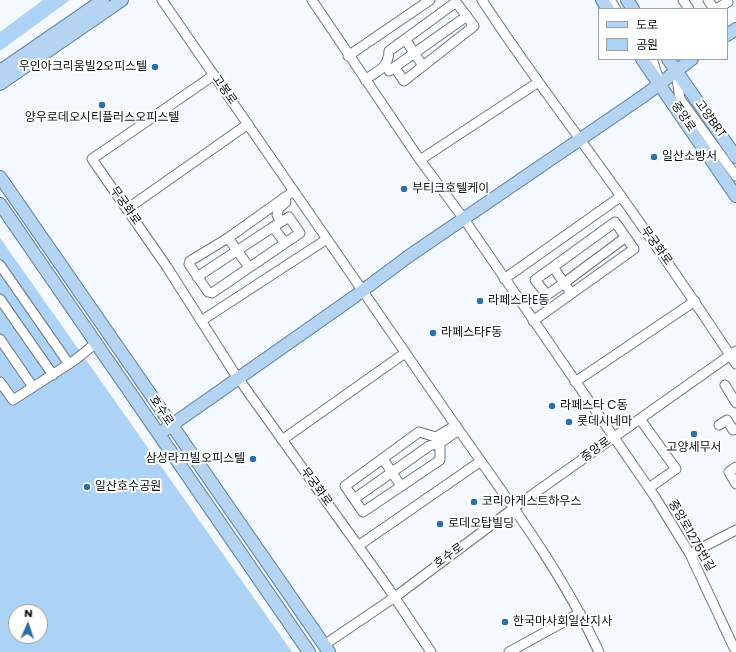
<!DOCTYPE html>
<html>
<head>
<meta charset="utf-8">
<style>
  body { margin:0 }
  #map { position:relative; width:736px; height:652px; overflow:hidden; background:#f3f9ff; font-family:Poppins,"Noto Sans KR",sans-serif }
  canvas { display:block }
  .legend { position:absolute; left:598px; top:8px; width:130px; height:52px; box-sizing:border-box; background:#fff; border:1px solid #9d9fa0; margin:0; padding:5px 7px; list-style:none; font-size:12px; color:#0a0e11 }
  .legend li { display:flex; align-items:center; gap:8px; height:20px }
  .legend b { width:20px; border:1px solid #9d9fa0 }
  .north { position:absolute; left:8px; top:604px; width:40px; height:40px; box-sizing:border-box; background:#fff; border:1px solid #9d9fa0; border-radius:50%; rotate:3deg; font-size:11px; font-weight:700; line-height:16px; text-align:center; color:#0a0e11 }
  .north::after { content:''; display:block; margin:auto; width:14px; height:18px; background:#2e70a6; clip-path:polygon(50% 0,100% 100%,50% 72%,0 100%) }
</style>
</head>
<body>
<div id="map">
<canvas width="736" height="652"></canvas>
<ul class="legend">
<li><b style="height:5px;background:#b4d4f1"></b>도로</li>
<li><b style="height:11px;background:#acd2f6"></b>공원</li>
</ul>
<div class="north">N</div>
</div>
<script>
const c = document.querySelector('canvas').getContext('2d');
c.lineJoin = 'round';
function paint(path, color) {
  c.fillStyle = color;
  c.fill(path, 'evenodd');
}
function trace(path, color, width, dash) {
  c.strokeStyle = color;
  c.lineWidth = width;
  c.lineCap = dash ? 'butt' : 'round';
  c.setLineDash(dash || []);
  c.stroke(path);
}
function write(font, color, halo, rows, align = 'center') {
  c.font = font + ' Poppins,"Noto Sans KR",sans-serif';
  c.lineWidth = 4;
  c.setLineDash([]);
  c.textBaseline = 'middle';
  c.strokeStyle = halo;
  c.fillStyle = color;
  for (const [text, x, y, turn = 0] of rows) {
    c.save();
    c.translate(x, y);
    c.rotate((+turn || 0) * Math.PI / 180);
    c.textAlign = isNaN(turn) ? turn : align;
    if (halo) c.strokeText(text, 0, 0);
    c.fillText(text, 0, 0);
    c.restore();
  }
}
const green = new Path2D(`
  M43 0H70L0 51V32Z
  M0 238 292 652H0ZM16 612H40V636H16Z`);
const minor = new Path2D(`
  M162 0C254 133 346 266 438 400 494 482 557 561 599 652
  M312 0 420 160 464 219 655 497 690 554 736 652
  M482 0C515 51 551 99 587 149 638 219 688 291 736 364
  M610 0 616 9
  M683 0 689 9
  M708 0 714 9
  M716 9 728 2 726 0
  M405 39 423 66
  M348 56 430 0
  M652 59 659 80
  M389 71 467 16
  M676 72 680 99 736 176
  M214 75 92 159 167 267 233 371 389 589 431 652
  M365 80C378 70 388 69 389 51L456 2 474 26 404 81 395 68
  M420 160 537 83
  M127 209 248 124
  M281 222 277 215 279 208 286 202
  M228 238 249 267
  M285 243 273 227 289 217 300 233 212 293 208 292 189 264 190 261 228 238 294 191
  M0 265 69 364
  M197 277 273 227
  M504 279 620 197
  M571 293 553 267 535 280 547 295 564 283 626 237
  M0 299 53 375
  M201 321 327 239
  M533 321 634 249 615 222 553 267
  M0 339 33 387
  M0 382 13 400 75 360 96 343
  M575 382 695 301
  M725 385 736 403
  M640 419 676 469 649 488
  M456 425 436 437 419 432 345 486 363 512 440 460V443L459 430
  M719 425 727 420 733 430 736 429
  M282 440 405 353
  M383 459 401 486
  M736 467 729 472 736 484
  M354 499 429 446 440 443
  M358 546 481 461
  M690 554 736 530
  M324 645 395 597 522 502 736 351
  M509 652 580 613`);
const major = new Path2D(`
  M602 0 608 9
  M627 0 633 9
  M727 35 736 29
  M642 59 736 196
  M668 59 736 157
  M0 71 103 0
  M0 84 122 0
  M0 177 329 652
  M0 204 309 652
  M159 434 354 297 409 256 645 95 692 59`);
const markers = [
  [155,67,4,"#2e70a6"],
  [102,105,4,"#2e70a6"],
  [654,157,4,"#2e70a6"],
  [404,189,4,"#2e70a6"],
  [480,301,4,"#2e70a6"],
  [433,333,4,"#2e70a6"],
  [552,406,4,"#2e70a6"],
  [569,422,4,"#2e70a6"],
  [694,434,4,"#2e70a6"],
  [253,459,4,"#2e70a6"],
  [87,487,4,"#2e70a6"],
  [474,502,4,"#2e70a6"],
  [440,524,4,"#2e70a6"],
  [505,622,4,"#2e70a6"]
];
const poiNames = [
  ["우인아크리움빌2오피스텔",147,67,"right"],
  ["양우로데오시티플러스오피스텔",102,118,"center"],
  ["일산소방서",662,157],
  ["부티크호텔케이",412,189],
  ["라페스타E동",488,301],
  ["라페스타F동",441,333],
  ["라페스타 C동",560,406],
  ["롯데시네마",577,422],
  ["고양세무서",694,448,"center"],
  ["삼성라끄빌오피스텔",245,459,"right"],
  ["일산호수공원",95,487],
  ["코리아게스트하우스",482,502],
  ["로데오탑빌딩",448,524],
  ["한국마사회일산지사",513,622]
];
const streetNames = [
  ["고봉로",224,90,55],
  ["중앙로",683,117,56],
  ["고양BRT",710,119,54],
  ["무궁화로",125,206,55],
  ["무궁화로",656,246,54],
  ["호수로",161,411,56],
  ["중앙로",596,450,-35],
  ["무궁화로",316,487,54],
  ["중앙로1275번길",691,536,60],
  ["호수로",449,556,-36]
];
paint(green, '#acd2f6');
trace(minor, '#6d757e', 11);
trace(major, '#587c9d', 14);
trace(minor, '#fff', 9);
trace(major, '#b4d4f1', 12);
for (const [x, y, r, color] of markers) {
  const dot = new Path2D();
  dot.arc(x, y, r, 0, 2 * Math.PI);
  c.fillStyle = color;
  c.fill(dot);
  trace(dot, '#fff', 1.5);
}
write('12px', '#0a0e11', '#fff', poiNames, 'left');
write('12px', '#0a0e11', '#fff', streetNames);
</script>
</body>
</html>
